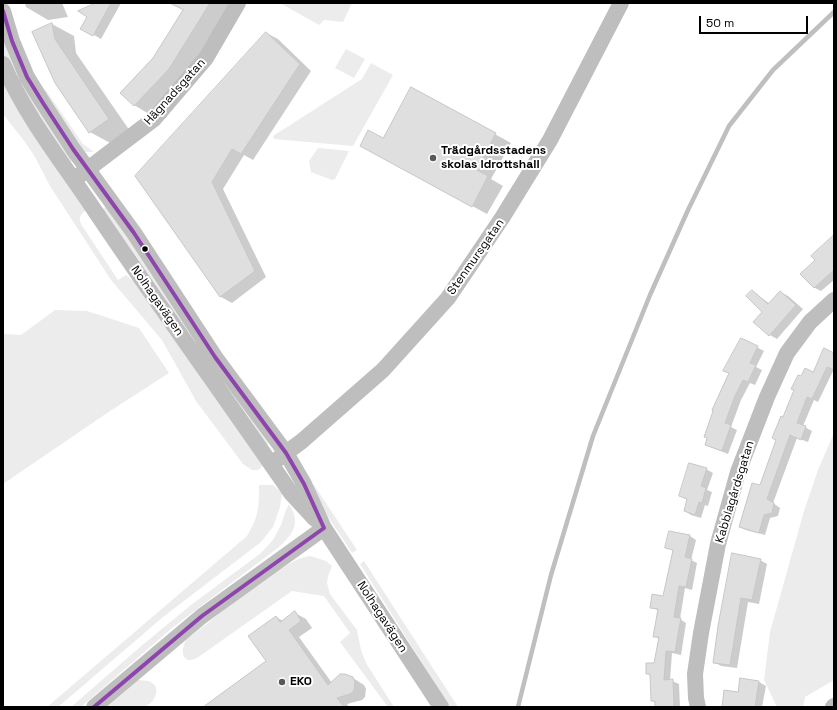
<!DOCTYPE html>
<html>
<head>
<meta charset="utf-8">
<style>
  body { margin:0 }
  #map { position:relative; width:837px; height:710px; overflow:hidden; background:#fff; font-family:"Space Grotesk",sans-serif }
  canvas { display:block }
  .frame { position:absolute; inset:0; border:4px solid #000; pointer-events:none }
  .scale { position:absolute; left:699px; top:16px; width:109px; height:18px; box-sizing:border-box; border:2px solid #000; border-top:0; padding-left:5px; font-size:12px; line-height:14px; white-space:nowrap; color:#000; -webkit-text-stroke:3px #fff; paint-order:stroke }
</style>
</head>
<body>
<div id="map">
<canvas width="837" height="710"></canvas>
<div class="frame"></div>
<div class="scale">50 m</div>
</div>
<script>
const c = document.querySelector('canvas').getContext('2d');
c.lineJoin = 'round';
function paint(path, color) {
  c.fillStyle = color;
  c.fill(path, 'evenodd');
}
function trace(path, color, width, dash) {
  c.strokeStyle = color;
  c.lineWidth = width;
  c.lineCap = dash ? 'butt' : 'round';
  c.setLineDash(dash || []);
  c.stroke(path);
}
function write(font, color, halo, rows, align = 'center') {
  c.font = font + ' "Space Grotesk",sans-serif';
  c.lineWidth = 4;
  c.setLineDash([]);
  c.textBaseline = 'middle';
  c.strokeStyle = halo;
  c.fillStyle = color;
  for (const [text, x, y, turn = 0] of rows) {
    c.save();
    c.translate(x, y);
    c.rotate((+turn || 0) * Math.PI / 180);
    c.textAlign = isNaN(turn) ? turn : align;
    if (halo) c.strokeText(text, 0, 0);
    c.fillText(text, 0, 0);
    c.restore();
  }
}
const green = new Path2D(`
  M280 3H352L343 22 324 20 319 25Z
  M3 32 75 159 72 162 65 158 6 64 3 55Z
  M346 49 365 59 354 78 335 68Z
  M371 63 393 75 353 146 274 139 273 136 362 79Z
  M3 78 88 208C80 216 77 217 83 227L118 280 126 275 144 290 264 465 258 470H252L243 464 196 401 162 340 111 280 50 186 35 157 25 142 3 114Z
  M45 89 83 144 94 152H86L77 147 45 100Z
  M318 148 349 151 335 179 332 180 311 172 309 161Z
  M107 206 263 435 268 443V445L265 446 100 211Z
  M55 310 87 311 139 328 169 373 107 413 3 484V334L21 335Z
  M834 433V680L805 697 803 707H777L764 680 770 632 804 511 818 470Z
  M259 485H273L282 493 280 507 273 527 261 542 163 617 58 707H47L247 536C259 516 259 507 259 485Z
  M314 485 357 550 352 553 309 488Z
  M289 504C301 523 294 533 279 547L172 628 81 707H71L140 647 191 605 261 553 273 540 281 525 286 510Z
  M310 556 326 561 332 566 328 576 327 583 330 594 357 630 361 650 366 663 394 707H388L340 642 350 633 324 596 292 591 197 658C182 665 180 651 186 640 212 620 237 599 264 581 279 571 292 559 310 556Z
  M364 561 458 707H450L360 564Z
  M138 680 149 681 155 685C159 693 154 702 146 706 141 709 115 707 107 707Z`);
const shadow = new Path2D(`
  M25 3H62L68 17 48 20 26 7Z
  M76 3H88L79 4Z
  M99 3H121L101 39 82 28Z
  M172 3H230L235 6 154 117 134 105 184 10Z
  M52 24 74 36 76 53 130 131 112 144 90 132 34 33Z
  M266 33 278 39 311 71 253 160 244 155 223 189 266 277 232 303 221 297 137 176Z
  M411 88 511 143 491 179 503 186 487 214 376 154Z
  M834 236V280L821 291 815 288 802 274 816 260Z
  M752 291 770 304 780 292 788 296 803 309 777 339 770 335 763 312Z
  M741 339 764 351 756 367 762 370 755 385 750 383 741 400 731 427 737 430 728 454 706 445Z
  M834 354V369L818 402 814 400 803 426 812 431 808 442 797 438 773 503 780 508 778 516 770 518 765 535 746 530 740 527 761 487 784 418 802 377 813 373Z
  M706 469 713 473 707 490 712 492 708 506 705 505 701 518 691 515 685 511 688 500 680 496Z
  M670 532 690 536 696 540 691 560 697 563 692 590 685 588 680 619 686 623 681 655 672 653 670 680 679 684 680 707H656V703L652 701 651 676 647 673 655 665 659 639 654 636 659 611 651 607 664 597 674 551 666 547Z
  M760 560 767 564 759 604 748 602 737 668 721 666 714 662 719 626Z
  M295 613 306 619 312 628 299 637 332 683 353 678 364 685 366 689 365 697 362 700 347 704 349 707H205L267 661 276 617 283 621Z
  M741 679 759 682 766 686 762 707H723L739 693Z`);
const stream = new Path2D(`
  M518 707 551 575 593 436 650 295 688 210 729 126 773 70 834 12`);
const building = new Path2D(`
  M96 3H111L93 36 80 29 87 17 78 11Z
  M170 3H210L169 69 134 106 120 93 153 58 183 10Z
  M52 23 55 39 109 119 89 133 55 83 32 32Z
  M266 32 300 64 241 154 232 149 212 182 255 271 220 297 135 176Z
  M411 87 496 133 477 170 488 176 472 207 360 146 368 130 383 138Z
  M834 235V270L814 288 800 274 815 260 811 256Z
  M752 290 768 304 780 291 796 305 769 336 753 322 762 312 746 296Z
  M741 338 758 346 750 363 756 365 748 382 743 380 735 396 725 423 731 425 722 451 705 445 707 438 704 437 713 411 712 410 729 373 723 371Z
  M824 348 834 353V370L827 367 812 399 807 397 797 423 806 426 801 440 790 435 767 499 774 503 772 513 764 515 759 533 739 527 752 483 760 485 776 440 772 438 781 416 783 417 794 390 791 389 798 375 801 376 805 368 813 372Z
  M689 463 707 468 701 486 706 488 702 503 699 502 695 515 684 511 687 499 679 496Z
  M669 531 690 535 685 557 692 559 686 587 679 586 674 617 681 618 675 652 666 651 664 680 673 679 674 707H655V701H651L650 674H646V663H654L659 637H653L658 609 650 608 652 594 663 596 673 550 665 548Z
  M732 553 761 559 752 600 741 598 730 665 713 663 718 626Z
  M295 611 301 621 289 630 328 685 340 674H345L353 677 355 682 354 691 350 694 337 698 344 707H203L266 661 248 636 276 616 280 622Z
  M740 678 759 681 755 707H722L724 690 738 692Z`);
const minor = new Path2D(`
  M3 11 12 41 27 77 43 103 73 149 134 233 215 357 286 453 304 484 324 528 441 707
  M3 64C25 115 60 159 91 205 156 302 225 397 291 493L315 519
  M80 175 154 119 206 58 238 3
  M271 464 302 441 383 370 448 298 502 218 550 140 621 3
  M94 707 202 616 324 528
  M698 707 696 698 695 674 701 633 718 544 738 472 767 397 787 353 810 322 834 300
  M833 707 834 706`);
const bus1 = new Path2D(`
  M3 11 12 41 27 77 43 103 73 149 134 233 215 357 286 453 304 484 324 528
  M94 707 202 616 324 528`);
const markers = [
  [433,158,4,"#595959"],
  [145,249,3.5,"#000"],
  [282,682,4,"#595959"]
];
const streetNames = [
  ["Hägnadsgatan",175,92,-48],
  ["Stenmursgatan",476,257,-55],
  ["Nolhagavägen",157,301,55],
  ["Kabblagårdsgatan",735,492,-73],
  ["Nolhagavägen",382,617,57]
];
const poiNames = [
  ["Trädgårdsstadens",441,151],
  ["skolas idrottshall",441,165],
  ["EKO",290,682]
];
paint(green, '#ececec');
paint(shadow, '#0003');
trace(stream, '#bfbfbf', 4.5);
paint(building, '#dfdfdf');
trace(building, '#c7c7c7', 1);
trace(minor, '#bebebe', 16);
trace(bus1, '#8e44ad', 4);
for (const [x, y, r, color] of markers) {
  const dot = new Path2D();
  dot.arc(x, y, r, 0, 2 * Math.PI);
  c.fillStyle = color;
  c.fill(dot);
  trace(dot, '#fff', 1.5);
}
write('12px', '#000', '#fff', streetNames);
write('bold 12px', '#000', '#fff', poiNames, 'left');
</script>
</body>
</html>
